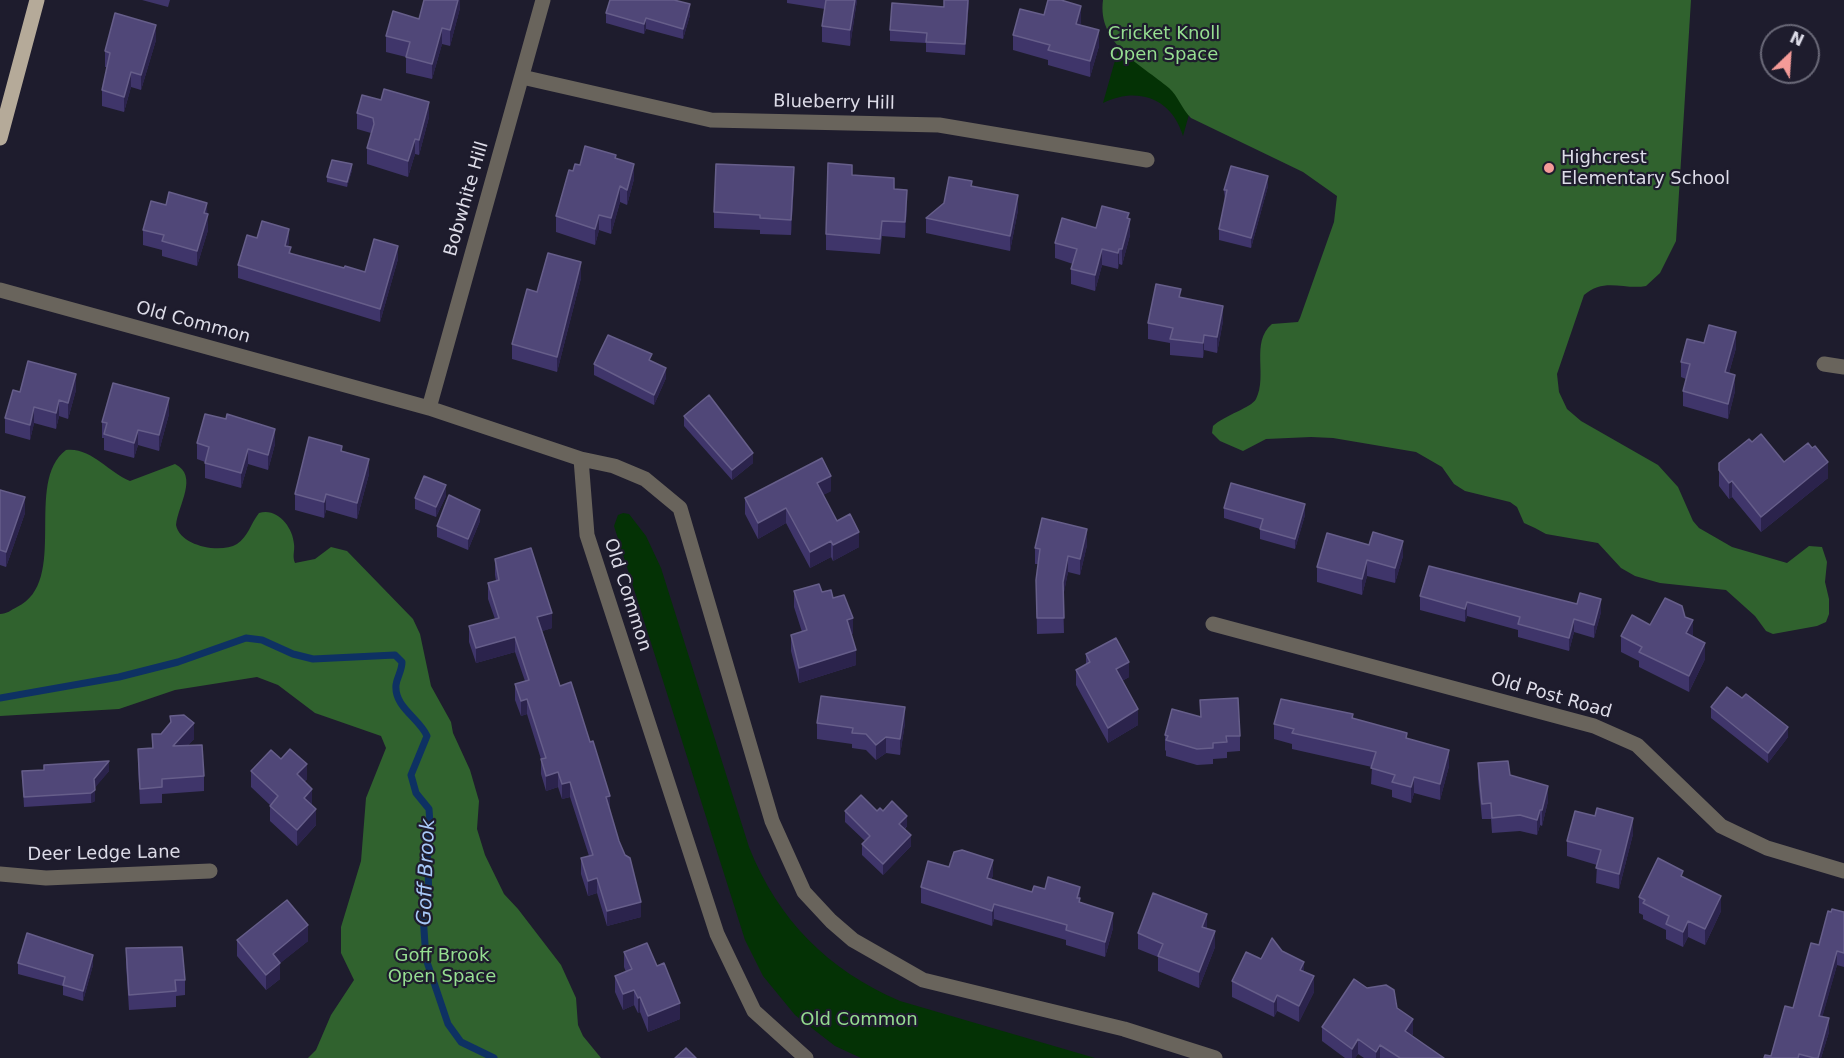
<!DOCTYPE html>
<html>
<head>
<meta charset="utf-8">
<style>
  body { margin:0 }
  #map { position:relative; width:1844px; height:1058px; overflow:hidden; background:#1e1c2d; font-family:"DejaVu Sans",sans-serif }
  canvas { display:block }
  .north { position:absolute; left:1760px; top:24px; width:60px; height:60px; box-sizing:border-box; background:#1e1c2d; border:2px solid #6a6978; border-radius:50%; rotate:25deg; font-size:16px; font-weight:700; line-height:24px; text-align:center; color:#dddce8 }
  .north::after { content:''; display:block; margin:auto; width:21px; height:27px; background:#f59b98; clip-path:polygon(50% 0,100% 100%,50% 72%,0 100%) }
</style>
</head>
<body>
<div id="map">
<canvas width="1844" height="1058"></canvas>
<div class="north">N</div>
</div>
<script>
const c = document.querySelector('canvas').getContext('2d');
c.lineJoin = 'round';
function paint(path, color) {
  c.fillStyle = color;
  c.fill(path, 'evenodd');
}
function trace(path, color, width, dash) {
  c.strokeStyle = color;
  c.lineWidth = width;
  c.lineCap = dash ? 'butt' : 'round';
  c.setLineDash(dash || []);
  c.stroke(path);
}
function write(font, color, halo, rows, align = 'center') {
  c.font = font + ' "DejaVu Sans",sans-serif';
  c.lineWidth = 4.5;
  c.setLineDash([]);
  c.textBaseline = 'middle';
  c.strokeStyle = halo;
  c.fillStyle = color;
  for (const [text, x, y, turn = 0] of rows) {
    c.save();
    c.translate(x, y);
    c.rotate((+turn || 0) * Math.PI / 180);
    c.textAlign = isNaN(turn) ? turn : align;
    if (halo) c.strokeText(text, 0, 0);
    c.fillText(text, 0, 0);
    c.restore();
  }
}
const green = new Path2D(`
  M1132 0H1221L1183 136C1172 98 1137 86 1103 103Z
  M623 513 629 514 646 536 661 568 749 847C778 920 828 970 900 1001L1095 1058H861L835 1046 795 1015 763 976 745 940 614 526 618 515Z`);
const forest = new Path2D(`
  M1103 0H1691L1676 241 1660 273 1646 286C1624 290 1604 277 1584 295L1557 374 1559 392 1567 409 1581 421 1658 465 1678 487 1693 521 1699 528 1732 547 1787 563 1809 546 1822 547 1827 562 1825 582 1829 599V614L1826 622 1817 626 1773 634 1766 631 1755 616 1726 590 1660 583 1635 576 1621 568 1598 543 1546 534 1535 528 1524 523 1517 507 1510 502 1465 491 1454 484 1442 467 1416 452 1333 438 1311 437 1266 439 1243 451 1220 441 1212 433 1213 426C1225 415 1251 408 1256 399 1268 376 1250 342 1272 324L1298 322 1300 318 1334 222 1337 196 1303 172 1191 118C1182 109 1178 96 1169 88 1142 65 1097 44 1103 0Z
  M66 450C91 447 108 472 130 481L175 464C199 476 178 505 176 525 180 546 220 554 237 544 248 537 251 523 259 513 277 507 293 527 294 544 295 551 292 556 295 563L315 559 331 547 347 551 413 619 420 634 431 686 451 722 453 733 470 770 479 801 477 829 485 855 504 894 518 909 561 965 576 998 578 1025 583 1036 601 1058H308L316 1050 331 1015 354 980 341 953V927L361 861 366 798 386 748 381 736 315 713 278 685 257 677 175 690 119 709 0 716V614C7 614 11 610 17 607 70 582 23 482 66 450Z`);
const stream = new Path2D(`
  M0 698 119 677 178 662 246 638 262 640 293 654 313 659 395 655 402 662C402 671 397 677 396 685 394 707 419 718 427 736L411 775 416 793 429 809 430 824 427 842 429 897 423 915 426 959 448 1024 461 1042 494 1058`);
const minor = new Path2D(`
  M522 77 711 120 939 125 1147 160
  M0 290 429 408 581 459 614 466 645 479 680 508 772 821 804 892 831 921 853 940 923 980 1124 1029 1215 1058
  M1824 364 1844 367
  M429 408 543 0
  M581 459 587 535 717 934 754 1011 806 1058
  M1213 624 1594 726 1637 745 1721 826 1767 848 1844 871
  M0 874 46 878 210 871`);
const major = new Path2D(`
  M0 138 37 0`);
const wall = new Path2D(`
  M142 0H170L168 7Z
  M460 0V8L450 46 442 44 432 79 406 73V57L386 52V36L419 19Z
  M787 0H857L850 46 822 42V26L825 9 787 3Z
  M969 0 965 55 926 52V43L890 41V30L944 7Z
  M606 13 690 15 683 39 646 29 644 34 606 23Z
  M1044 15 1081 21 1080 25 1099 46 1090 77 1048 65V60L1013 50V35Z
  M156 40 141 90 131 87 124 112 102 106V90L107 67H105V51Z
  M357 113 429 117 419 155 415 154 408 177 367 164V148L371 133 357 129Z
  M616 159 634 179 627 205 620 202 611 234 599 230 595 245 556 232V216L573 171 580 165Z
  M352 170 347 187 327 182V177Z
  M852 175 894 189 907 205 905 238 882 236 880 254 826 250V234Z
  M794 183 791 235 760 234V230L714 228V212Z
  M972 186 1018 210 1010 251 926 233V218Z
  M1268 186 1251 248 1219 240V229L1225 200 1224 190Z
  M166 205 207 214 208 230 197 266 162 256V250L143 245V230Z
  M1129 219 1130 235 1122 265 1119 264 1118 269 1102 265 1095 291 1071 284V269L1073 264 1055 258V243L1096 228Z
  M257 238 289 242 288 246 291 254 344 268 365 272 398 259 380 322 238 278V265Z
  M581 278 557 372 512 359V344L537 292Z
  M1181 297 1223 321 1217 353 1204 350 1203 358 1170 355V343L1148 339V323Z
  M1704 343 1736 348 1729 373 1735 391 1728 419 1683 406V391L1686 379 1681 377V362Z
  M594 364 666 378 654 405 594 375Z
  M76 390 68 419 59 416 56 429 34 423 30 440 5 433V418L20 392Z
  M169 414 159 451 138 445 134 458 104 450V438H102V422Z
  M684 416 753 463 732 480 684 426Z
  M1752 442 1784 462 1828 478 1761 532 1732 497 1729 499 1719 486V463Z
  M197 443 275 444 268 470 248 464 241 488 205 478V462L197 459Z
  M342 451 369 474 357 519 326 510 324 518 295 510V494Z
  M0 490 25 513 6 567 0 565Z
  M831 491 823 495 837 521 859 547 833 561 831 557 810 568 786 523 758 539 745 514V498Z
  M446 496 436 517 415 509V498Z
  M1224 508 1305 515 1295 549 1260 539V529L1224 518Z
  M480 521 468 550 437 537V526Z
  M1087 545 1080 575 1068 572 1063 596 1064 633 1037 634 1036 580 1038 564H1035V548Z
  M1369 545 1403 556 1395 583 1367 576 1362 595 1317 582V567Z
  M495 559 552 628 542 631 560 686 610 811 641 917 607 926 597 893 588 896 581 874V858L589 856 570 797 562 799 558 787 546 791 541 774V759L527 714 521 716 515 700V684L525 681 515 652 476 663 469 642V626L495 619 488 599V583L496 581 495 575Z
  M794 591 822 592 833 598 853 634H851L856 665 799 683 791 651V635L802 632 794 607Z
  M1420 596 1601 612 1594 638 1574 632 1569 651 1518 637V630L1467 616 1465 622 1420 610Z
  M1685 617 1693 637 1705 659 1689 692 1639 667V661L1621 652V636L1650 625Z
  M1086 654 1129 677 1122 681 1138 725 1108 743 1076 685V670L1086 664Z
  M1200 700 1240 736V751L1227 752V758L1213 759V764L1197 765 1166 756V751L1165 750V735L1200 716Z
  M1711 707 1788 737 1768 763 1711 718Z
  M170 716 194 739 187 746 204 776V791L162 794V803L140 804 138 765V749L152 748V734H161L170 723Z
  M1353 718 1407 738 1449 766 1440 800 1414 793 1411 803 1392 797V790L1371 784 1372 767 1292 749V744L1274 739V724Z
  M817 723H905L900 755 886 753 876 760 866 750 852 748V744L817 739Z
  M281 759 307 779 304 782 312 804 316 825 297 846 270 821V805L251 787V771Z
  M1478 763 1510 775 1548 801 1542 826 1540 825 1537 835 1520 831 1492 833 1491 819H1482L1478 779Z
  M22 771H109L94 788 95 801 91 803 24 807Z
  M845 811H883L907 826 905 829 911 846 883 875 862 855V844L865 841 845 822Z
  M1633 834 1619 889 1596 883 1597 865 1567 856V841Z
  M949 867 993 875 991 880 1032 892 1045 889 1080 887V903L1113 928 1105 957 1066 945V940L994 919 992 926 921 903V887Z
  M1683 877 1721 911 1705 945 1688 937 1683 947 1666 939V930L1643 919V915L1639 913V897Z
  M1831 912H1844V967L1837 965 1822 1017 1829 1032 1821 1058H1764L1771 1056 1793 1008 1819 945Z
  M1207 929 1215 947 1199 988 1158 971V957L1138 949V933Z
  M237 940 308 941 280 963V979L266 990 237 956Z
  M126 948 185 980V995L176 996V1007L129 1010 126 963Z
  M1282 951 1304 972 1314 992 1299 1022 1277 1011 1274 1017 1232 997V981L1261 959Z
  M624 952 680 1019 648 1032 640 1012 638 1013 634 1005 623 1010 615 992V976L626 972 624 967Z
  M18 963 93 965 83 1001 63 995V986L18 974Z
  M1397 1008 1413 1033 1412 1036 1444 1058H1364L1358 1054 1355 1058H1345L1322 1041V1027Z`);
const shadedWall = new Path2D(`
  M458 0H460V8L450 46V30Z
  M855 0H857L850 46V30Z
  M968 0H969L965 55V44Z
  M690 4V15L683 39V29Z
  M1081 6V21L1076 40V24Z
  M646 18V29L644 34V24Z
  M156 25V40L141 90V75Z
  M442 28V44L432 79V64Z
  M1099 30V46L1090 77V61Z
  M131 72V87L124 112V97Z
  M429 102V117L419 155V140Z
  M415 139V154L408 177V161Z
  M352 164V170L347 187V182Z
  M634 164V179L627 205V190Z
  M794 167V183L791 235V220Z
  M1268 176V186L1251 248V238Z
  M620 186V202L611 234V218Z
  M907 190V205L905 238V222Z
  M1018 195V210L1010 251V236Z
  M207 203 208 230 197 266V251L204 213Z
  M1129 213V225L1130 219V235L1122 265V249Z
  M599 215V230L595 245V229Z
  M289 229V242L285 259V246Z
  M398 246V259L380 322V309Z
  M1102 249V265L1095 291V275Z
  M1119 249V264L1118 269V253Z
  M581 262V278L557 372V357Z
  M1223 306V321L1217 353V337Z
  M1736 332V348L1725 387V372Z
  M1204 335V350L1203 358V343Z
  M666 368V378L654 405V395Z
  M76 374V390L68 419V403Z
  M1735 375V391L1728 419V404Z
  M169 398V414L159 451V435Z
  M59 400V416L56 429V413Z
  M34 407V423L30 440V425Z
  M275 429V444L268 470V455Z
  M138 430V445L134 458V443Z
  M248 449V464L241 488V473Z
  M753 453V463L732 480V470Z
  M369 459V474L357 519V503Z
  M1828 462V478L1761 532V517Z
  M831 476V491L817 498V483Z
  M1732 481V497L1729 499V483Z
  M446 485V496L436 517V507Z
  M326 494V510L324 518V502Z
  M25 497V513L6 567V552Z
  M1305 504V515L1295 549V539Z
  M786 508V523L758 539V523Z
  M480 510V521L468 550V539Z
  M1087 529V545L1080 575V559Z
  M859 532V547L833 561V545Z
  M831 541V557L810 568V552Z
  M1403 541V556L1395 583V568Z
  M1068 556V572L1063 598V582Z
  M1367 560V576L1362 595V579Z
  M1601 599V612L1594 638V625Z
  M1467 602V616L1465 622V609Z
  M552 613V628L537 633V617Z
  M853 618V634L847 635V620Z
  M1574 619V632L1569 651V638Z
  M1693 620V636L1686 649V633Z
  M515 637V652L476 663V648Z
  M1705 643V659L1689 692V676Z
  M856 650V665L799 683V668Z
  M1129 662V677L1116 684V669Z
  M527 699V714L521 716V701Z
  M905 707V723L900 755V739Z
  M1138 709V725L1108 743V728Z
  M194 723V739L173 762V746Z
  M1788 727V737L1768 763V753Z
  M886 737V753L876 760V745Z
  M1449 750V766L1440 800V784Z
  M109 761V771L94 789V779Z
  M307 764V779L297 790V774Z
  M558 772V787L546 791V776Z
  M1414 777V793L1411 803V787Z
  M570 782V797L562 799V784Z
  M1548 786V801L1542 826V810Z
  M312 789V804L304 813V798Z
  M95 790V801L91 803V793Z
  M610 796V811L606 797Z
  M316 809V825L297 846V830Z
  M1540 810V825L1537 835V820Z
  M907 816V826L899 834V824Z
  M1633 818V834L1619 889V874Z
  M911 835V846L883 875V864Z
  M993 860V875L987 894V878Z
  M597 878V893L588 896V881Z
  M1080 887V914L1077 898Z
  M1721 896V911L1705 945V929Z
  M641 902V917L607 926V911Z
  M994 904V919L992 926V911Z
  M1113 913V928L1105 957V942Z
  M1207 914V929L1202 927Z
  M1688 921V937L1683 947V932Z
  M308 925V941L273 969V954Z
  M1215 931V947L1199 988V972Z
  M1837 951V965L1819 1029V1016Z
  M93 955V965L83 1001V991Z
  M1304 962V977L1300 970Z
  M280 963V979L266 990V975Z
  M1314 976V992L1299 1022V1006Z
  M634 990V1005L623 1010V994Z
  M1277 995V1011L1274 1017V1002Z
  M640 997V1012L638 1013V998Z
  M680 1003V1019L648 1032V1016Z
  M1829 1018V1032L1821 1058H1818Z
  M1413 1019V1033L1405 1046V1031Z
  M1358 1039V1054L1355 1058H1352V1049Z
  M1380 1045V1058H1376V1052Z`);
const building = new Path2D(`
  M424 0H458L450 30 442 28 432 64 406 57 410 42 386 36 393 11 419 19Z
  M610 0H674L690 4 683 29 646 18 644 24 606 13Z
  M826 0H855L850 30 822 26Z
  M944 0H968L965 44 926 42 927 33 890 30 892 3 944 7Z
  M1048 0H1061L1081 6 1076 24 1099 30 1090 61 1048 50 1050 45 1013 35 1020 9 1044 15Z
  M115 13 156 25 141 75 131 72 124 97 102 90 110 53 105 51Z
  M384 89 429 102 419 140 415 139 408 161 367 148 374 124 373 118 357 113 362 95 381 100Z
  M585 146 616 155 615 158 634 164 627 190 620 186 611 218 599 215 595 229 556 216 569 170 573 171 575 164 580 165Z
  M332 160 352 164 347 182 327 177Z
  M828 163 852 165V175L894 178V189L907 190 905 222 882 221 880 239 826 234Z
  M716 164 794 167 791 220 760 218V215L714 212Z
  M1231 166 1268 176 1251 238 1219 229 1227 190H1224Z
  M949 177 972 181 971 186 1018 195 1010 236 926 218 944 203Z
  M169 192 207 203 204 213 208 214 197 251 162 241 164 235 143 230 151 201 166 205Z
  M1102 206 1129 213 1127 218 1130 219 1122 249H1119L1118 253 1102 249 1095 275 1071 269 1077 249 1055 243 1062 218 1096 228Z
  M262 221 289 229 285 246 291 247 289 253 344 268 345 266 365 272 374 239 398 246 380 309 238 265 247 235 257 238Z
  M548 253 581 262 557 357 512 344 527 289 537 292Z
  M1156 284 1181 289 1179 297 1223 306 1217 337 1204 335 1203 343 1170 339 1173 328 1148 323Z
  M1709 325 1736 332 1725 372 1735 375 1728 404 1683 391 1690 364 1681 362 1687 339 1704 343Z
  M608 335 652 354 649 360 666 368 654 395 594 364Z
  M28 361 76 374 68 403 59 400 56 413 34 407 30 425 5 418 13 390 20 392Z
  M113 383 169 398 159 435 138 430 134 443 104 434 107 423 102 422Z
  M709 395 753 453 732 470 684 416Z
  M205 414 226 419 227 414 275 429 268 455 248 449 241 473 205 463 209 447 197 443Z
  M1761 434 1784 462 1808 443 1812 448 1815 446 1828 462 1761 517 1732 481 1729 483 1719 470V463L1749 439 1752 442Z
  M309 437 342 446 341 451 369 459 357 503 326 494 324 502 295 494Z
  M822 458 831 476 817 483 837 521 850 514 859 532 833 545 831 541 810 552 786 508 758 523 745 498Z
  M424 476 446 485 436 507 415 498Z
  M1231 483 1305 504 1295 539 1260 529 1263 519 1224 508Z
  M0 490 25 497 6 552 0 550Z
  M449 495 480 510 468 539 437 526Z
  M1042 518 1087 529 1080 559 1068 556 1063 582 1064 618H1037L1036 580 1040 549 1035 548Z
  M1373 532 1403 541 1395 568 1367 560 1362 579 1317 567 1327 533 1369 545Z
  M531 548 552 613 537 617 560 686 571 682 590 742 593 741 610 796 606 797 619 841 625 855 630 858 641 902 607 911 597 878 588 881 581 858 593 855 570 782 562 784 558 772 546 776 541 759 546 758 527 699 521 701 515 684 529 680 515 637 476 648 469 626 499 618 488 583 499 580 495 559Z
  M1429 566 1577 604 1580 593 1601 599 1594 625 1574 619 1569 638 1518 624 1520 617 1467 602 1465 609 1420 596Z
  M819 584 822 592 831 590 833 598 844 595 853 618 847 620 856 650 799 668 791 635 807 630 794 591Z
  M1665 598 1682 606 1685 617 1693 620 1686 633 1705 643 1689 676 1639 652 1642 647 1621 636 1632 615 1650 625Z
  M1116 638 1129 662 1116 669 1138 709 1108 728 1076 670 1090 662 1086 654Z
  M1727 687 1742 698 1746 694 1788 727 1768 753 1711 707Z
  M821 696 905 707 900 739 886 737 876 745 866 734 852 733 853 728 817 723Z
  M1238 698 1240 736H1226L1227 742 1213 743V748L1197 749 1166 740 1168 736 1165 735 1172 709 1201 717 1200 700Z
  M1281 699 1353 714 1352 718 1407 733 1406 738 1449 750 1440 784 1414 777 1411 787 1392 782 1395 775 1371 768 1376 752 1292 733 1294 729 1274 724Z
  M184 715 194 723 173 746 202 745 204 776 162 779V787L140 789 138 749 153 748 152 734H161L171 722 170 716Z
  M290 749 307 764 297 774 312 789 304 798 316 809 297 830 270 806 278 796 251 771 271 750 281 759Z
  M109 761 94 779 95 790 91 793 24 797 22 771 44 770V765Z
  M1508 761 1510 775 1548 786 1542 810H1540L1537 820 1520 815 1492 818 1491 803 1482 804 1478 763Z
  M861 795 877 811 880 808 883 811 892 801 907 816 899 824 911 835 883 864 862 844 870 836 845 811Z
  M1597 808 1633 818 1619 874 1596 868 1601 850 1567 841 1575 811 1595 816Z
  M962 850 993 860 987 878 1032 892 1034 886 1045 889 1048 877 1080 887 1077 898H1080L1079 902 1113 913 1105 942 1066 930 1067 925 994 904 992 911 921 887 928 861 949 867 954 852Z
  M1658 858 1683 871 1681 876 1721 896 1705 929 1688 921 1683 932 1666 924 1669 916 1643 903 1645 900 1639 897Z
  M1153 893 1207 914 1202 927 1215 931 1199 972 1158 956 1163 944 1138 933Z
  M287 900 308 925 273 954 280 963 266 975 237 940Z
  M1832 909 1844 912V953L1837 951 1819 1016 1829 1018 1818 1058H1814L1799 1054 1798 1058H1764L1765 1055 1771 1056 1785 1006 1793 1008 1811 943 1819 945 1828 911 1831 912Z
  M27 933 93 955 83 991 63 985 65 977 18 963Z
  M1272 938 1282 951 1304 962 1300 970 1314 976 1299 1006 1277 995 1274 1002 1232 981 1246 952 1261 959Z
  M647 943 657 966 664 963 680 1003 648 1016 640 997 638 998 634 990 623 994 615 976 632 969 624 952Z
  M182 947 185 980H175L176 991 129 995 126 948Z
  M1354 979 1367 988 1386 985 1394 990 1397 1008 1413 1019 1405 1031 1444 1058H1400L1380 1045 1376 1052 1358 1039 1352 1049 1322 1027Z
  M686 1048 696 1058H675Z`);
const markers = [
  [1549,168,6,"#f59b98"]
];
const parkNames = [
  ["Cricket Knoll",1164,34],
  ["Open Space",1164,55],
  ["Goff Brook",442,956],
  ["Open Space",442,977],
  ["Old Common",859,1020]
];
const streetNames = [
  ["Blueberry Hill",834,103,1],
  ["Bobwhite Hill",467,199,-74],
  ["Old Common",193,323,15],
  ["Old Common",627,595,72],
  ["Old Post Road",1551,696,16],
  ["Deer Ledge Lane",104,854,-1]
];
const poiNames = [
  ["Highcrest",1561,158],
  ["Elementary School",1561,179]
];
const waterNames = [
  ["Goff Brook",427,872,-88]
];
paint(green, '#043205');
paint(forest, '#30622e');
trace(stream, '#0e3163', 7);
trace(minor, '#69645c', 15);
trace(major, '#b5aa99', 15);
paint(wall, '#3f356a');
paint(shadedWall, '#2b234c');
paint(building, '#504778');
trace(building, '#665e8a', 1.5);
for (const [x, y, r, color] of markers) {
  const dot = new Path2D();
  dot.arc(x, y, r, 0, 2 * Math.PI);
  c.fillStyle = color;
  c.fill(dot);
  trace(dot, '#1e1c2d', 2);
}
write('18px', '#96de91', '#1e1c2d', parkNames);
write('18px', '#dddce8', '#1e1c2d', streetNames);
write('18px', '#dddce8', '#1e1c2d', poiNames, 'left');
write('italic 20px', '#a8c8f8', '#1e1c2d', waterNames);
</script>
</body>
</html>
